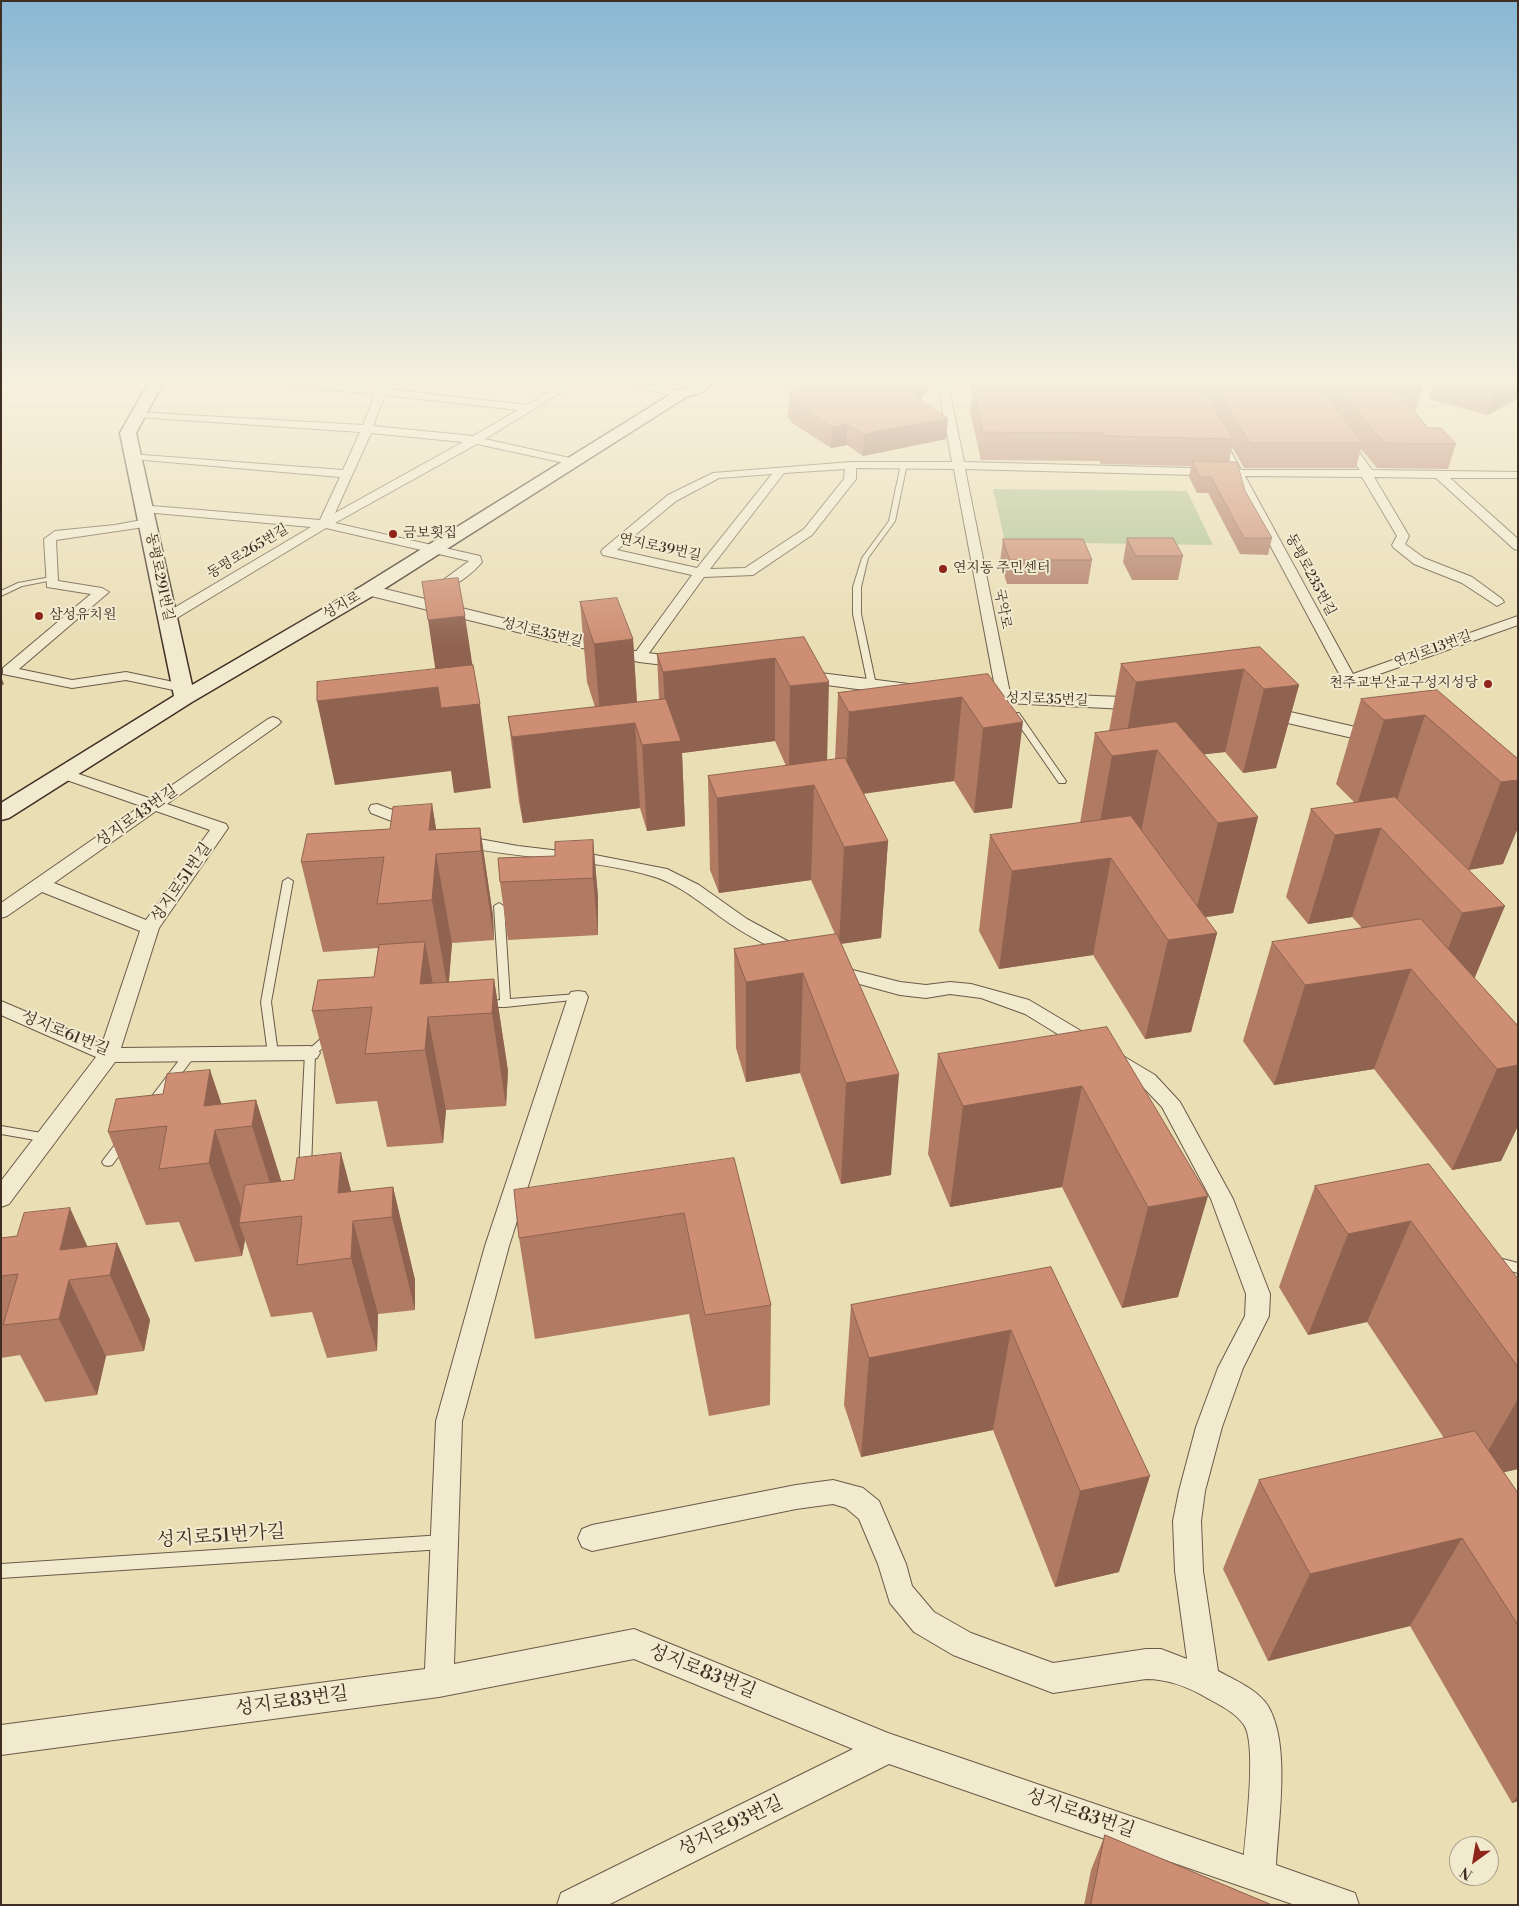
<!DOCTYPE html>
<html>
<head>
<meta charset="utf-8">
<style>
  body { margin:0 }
  #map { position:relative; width:1519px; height:1906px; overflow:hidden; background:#eadeb5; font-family:"Libre Bodoni",serif }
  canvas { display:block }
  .frame { position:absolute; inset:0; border:2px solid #3f2e23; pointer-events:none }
  .north { position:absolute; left:1449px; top:1836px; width:50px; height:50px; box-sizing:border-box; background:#f1eacf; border:1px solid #aa9f8a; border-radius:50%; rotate:212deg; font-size:14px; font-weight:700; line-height:20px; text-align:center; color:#3f2e23 }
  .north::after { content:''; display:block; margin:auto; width:18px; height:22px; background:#8f2418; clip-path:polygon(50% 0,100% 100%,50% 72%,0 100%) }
</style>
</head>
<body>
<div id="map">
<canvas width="1519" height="1906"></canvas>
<div class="frame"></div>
<div class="north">N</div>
</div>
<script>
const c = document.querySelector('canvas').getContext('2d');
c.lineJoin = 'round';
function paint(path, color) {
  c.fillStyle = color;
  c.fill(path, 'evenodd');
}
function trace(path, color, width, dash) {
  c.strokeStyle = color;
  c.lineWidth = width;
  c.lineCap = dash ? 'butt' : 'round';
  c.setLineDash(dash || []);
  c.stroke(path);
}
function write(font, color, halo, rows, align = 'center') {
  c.font = font + ' "Libre Bodoni","Noto Serif KR",serif';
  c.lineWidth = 4;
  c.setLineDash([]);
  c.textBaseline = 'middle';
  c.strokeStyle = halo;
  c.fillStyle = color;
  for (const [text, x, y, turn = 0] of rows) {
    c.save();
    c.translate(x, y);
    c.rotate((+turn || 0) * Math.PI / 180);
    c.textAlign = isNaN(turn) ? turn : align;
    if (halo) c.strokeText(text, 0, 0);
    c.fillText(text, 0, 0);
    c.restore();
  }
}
const green = new Path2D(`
  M993 489 1187 491 1213 545 1005 542Z`);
const service = new Path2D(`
  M904 462 907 464 895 521 868 558 861 587V614L876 685 872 687 868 685 853 614V587L862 558 889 521 901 464Z
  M51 577 54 579 53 580 22 586 1 596V591L18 583Z
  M1013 713H1019L1066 781 1065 783H1059L1012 715Z
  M288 878 293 881 271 1002 278 1054 277 1057H269L268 1054 261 1002 283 881Z
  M499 903 504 906 510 999 578 994 582 995 583 997 582 999 505 1007H481L480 1005 481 1003 500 1000 494 906Z
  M330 1033 334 1034 335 1037 334 1040 315 1054 311 1170 309 1173 305 1174 301 1173 299 1170 305 1053 326 1034Z
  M190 1050 194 1051 195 1054 194 1057 157 1106H149L147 1103 149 1100 186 1051Z
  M1 1126 47 1134 51 1135 53 1138 51 1141 47 1142 1 1134Z
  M124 1137 128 1138 130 1141 128 1144 112 1165 108 1166 104 1165 102 1162 104 1159 120 1138Z
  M1495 1257 1518 1263V1273L1491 1266 1489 1262 1491 1258Z
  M443 1535 448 1537 450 1542 448 1547 443 1549 1 1578V1564Z`);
const minor = new Path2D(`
  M227 379H273L377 388 380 379H390L387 389 527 405 570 379H583L485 439 574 459 580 462 574 465 477 444 335 523 480 556 482 562C471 576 454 585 439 595L434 596 427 592 469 561 326 528 172 621H162L160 618 162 615 311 527 144 512 140 511 138 508 140 505 320 520 340 477 133 459 129 458V454L343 470 360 432 138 417 134 416V412L363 425 375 394 232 382ZM385 395 518 410 473 436 373 426ZM371 433 463 442 335 513Z
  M596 379H619L681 391 686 394 681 397Z
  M937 379H947L964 462 1230 469 1213 437 1218 434 1223 437 1241 470H1360L1338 439 1344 436 1348 437 1372 470 1518 472V478H1450L1518 539V550L1514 549 1436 478 1374 477 1409 536 1405 544 1424 558 1472 577 1502 599 1504 602 1497 606 1462 583 1414 564 1394 548 1392 545 1397 536 1362 477 1245 476 1353 674 1518 616V625L1354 683H1344L1233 476 965 469 1011 698 1004 702 997 698 954 469 856 468V479L812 535 753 575 704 577 644 660H634L632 657 692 575 603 555 601 552 603 549 668 495 713 473 851 462H952ZM845 469 844 479 804 529 745 568 710 569 784 473ZM772 474 697 568 617 550 676 501 719 478Z
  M147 519 151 520 153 523 151 526 56 540 58 581 102 588 109 592 19 669 72 680 126 672 188 685 190 688 188 691 183 692 126 680 72 688 3 674V668L91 594 47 587 44 539 55 531 115 525Z
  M273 717 278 719 281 722 278 725 167 804 226 824 228 828 159 928 121 1048 310 1046 317 1048 320 1053 317 1058 310 1060 115 1062 9 1204 1 1207V1181L96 1057 1 1015V1001L102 1044 140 931 42 892 7 916 1 918V903L141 806 58 777 56 774 64 769 70 771 152 799 268 719ZM156 811 210 830 146 920 54 883Z
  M377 804 421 821 423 825 421 829 415 830 371 813 369 809 371 805Z
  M457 835 518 846 595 855 667 869 699 885 747 919 806 951 808 955 806 959 799 961 792 959C773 948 751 938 732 925 708 909 683 886 655 877 589 857 518 860 451 844L448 840 451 836Z
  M833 965 900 982 926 985 950 982 971 984 1029 1000 1155 1075 1180 1102 1233 1199 1270 1294 1269 1316 1243 1368 1222 1427 1205 1491 1201 1521 1203 1571 1218 1671C1235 1680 1258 1690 1268 1706 1291 1744 1278 1822 1276 1865L1355 1893 1359 1905H1295L889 1764 608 1905H557L561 1893 853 1749 634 1659 439 1697 1 1755V1725L425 1669 436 1421 485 1246 568 997 571 992 578 991 585 992 588 997 509 1246 462 1421 454 1664 634 1629 888 1733 1244 1855C1246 1829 1257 1744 1244 1725 1236 1713 1220 1705 1207 1698 1189 1687 1167 1679 1146 1679L1053 1693 953 1655 914 1632 890 1603 878 1564 859 1519 846 1508 833 1504 796 1509 592 1551 582 1547 578 1538 582 1529 592 1525 796 1485 833 1480 863 1488 879 1501 906 1564 912 1586 934 1612 971 1633 1053 1663 1146 1649H1161L1187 1659 1175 1571 1173 1521 1179 1491 1196 1427 1218 1368 1245 1316 1246 1294 1211 1199 1162 1107 1141 1085 1025 1014 981 998 950 994 926 998 900 995 826 975 823 971 826 967Z`);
const tertiary = new Path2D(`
  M369 585 639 652 689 658 695 659 698 663 695 667 689 668 639 662 363 594 361 590 363 586Z
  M796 670 917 685 924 687 926 691 924 695 917 697 789 680 787 676 789 672Z
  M973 691 1146 698 1153 700 1155 704 1153 708 1146 710 966 701 964 697 966 693Z
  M1260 705 1390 735 1393 739 1390 743 1383 745 1253 715 1250 711 1253 707Z`);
const secondary = new Path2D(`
  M151 379H165L136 433 192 685 362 586 676 391 692 386 702 379H719L702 392 686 397 376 594 192 702 9 818 1 820V803L174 696 120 433Z`);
const wall = new Path2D(`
  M968 379H1070L1197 381 1195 379H1416L1423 386 1416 410H1414L1428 428 1456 444 1448 469 1377 468 1361 449 1356 468H1244L1232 447 1229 462 1272 538 1268 555 1240 554 1208 493H1197L1189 477 1191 466 1101 464 1099 461 981 460 970 411 972 397Z
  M1434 379H1518V399L1487 415 1429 399Z
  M933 380 921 400 946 439 863 456 847 445 831 448 792 423 788 417 789 396Z
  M1127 538 1183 556 1178 580H1132L1123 562Z
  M1003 539 1092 560 1088 584H1007L1000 562Z
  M580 602 633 639 637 702 659 700 657 654 804 637 827 761 835 760 838 693 988 674 1012 808 974 813 954 781 863 794 888 841 881 938 841 944 891 1175 841 1184 800 1073 746 1082 736 1048 734 949 835 934 811 880 719 893 710 870 708 776 786 766 775 741 682 753 685 826 647 831 640 808 523 823 519 802 508 717 595 707 587 682Z
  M1260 647 1299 685 1276 768 1243 773 1225 752 1204 754 1258 817 1233 913 1205 917 1217 933 1191 1032 1145 1039 1093 955 999 969 979 931 990 835 1080 823 1095 733 1109 731 1121 664Z
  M1437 690 1518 759 1503 864 1468 870 1475 979 1518 1026V1126L1501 1161 1452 1170 1374 1069 1274 1085 1243 1041 1272 942 1362 928 1352 917 1308 924 1286 897 1311 809 1355 803 1336 784 1361 699Z
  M432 804 436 829 480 828 493 916 494 940 452 943 449 982 494 979 508 1071 506 1106 446 1110 443 1143 387 1147 377 1101 336 1104 312 1011 374 977 378 948 323 952 301 862 390 829Z
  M593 840 598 897V935L508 940 500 882 555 856Z
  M1107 1027 1178 1297 1122 1308 1062 1187 950 1207 928 1154 938 1054Z
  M210 1070 221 1104 256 1100 281 1181 352 1192 393 1187 415 1280V1310L378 1314 377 1351 327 1358 312 1312 271 1317 245 1240 242 1256 195 1262 179 1222 146 1225 108 1132 163 1094Z
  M734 1158 771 1305 770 1405 709 1416 689 1314 535 1339 519 1238Z
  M1429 1164 1518 1279V1469L1504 1472 1518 1493V1801L1512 1803 1410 1626 1268 1661 1223 1569 1259 1480 1444 1438 1367 1322 1308 1335 1279 1287 1315 1186Z
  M1 1238 88 1247 117 1243 150 1320 144 1351 106 1356 97 1395 45 1402 20 1355 1 1358Z
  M1051 1267 1119 1572 1055 1587 993 1430 861 1457 844 1405 851 1305Z
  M1105 1835 1272 1905H1084L1091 1870Z`);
const shadedWall = new Path2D(`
  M923 379H933L911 416 912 395Z
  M1498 379H1518V399L1487 415Z
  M948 418 946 439 863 456 864 434Z
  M847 424V445L831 448 832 427Z
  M465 616 475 682 438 687 428 620Z
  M633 639 638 721 601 726 594 644Z
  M775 658V741L682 753 685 826 647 831 642 745 667 742 663 672Z
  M1244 669 1225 752 1165 759 1157 750 1139 843 1095 849 1112 756 1123 754 1136 682Z
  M1 677 4 684 1 686Z
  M829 682 827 765 789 770 790 686Z
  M1299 685 1276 768 1243 773 1264 689Z
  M438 687 480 704 491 788 454 793 451 771 335 785 317 701Z
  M962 697 954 781 845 796 849 712Z
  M1425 715 1397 800 1357 805 1384 720Z
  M1023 722 1012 808 974 813 983 728Z
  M635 723 640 808 523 823 512 737Z
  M1518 780V828L1503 864 1468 870 1501 782Z
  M814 785 811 880 719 893 717 798Z
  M432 804 440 854H436L452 943 448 990 432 900 429 830Z
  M1258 817 1233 913 1194 919 1218 823Z
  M480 828 493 916 494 940 481 851Z
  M1381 828 1352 917 1308 924 1335 835Z
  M593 840 598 897V935L593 878Z
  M888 841 881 938 839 944 844 847Z
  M1111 858 1093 955 999 969 1012 871Z
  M1505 906 1467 996 1431 993 1462 913Z
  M1217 933 1191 1032 1145 1039 1168 940Z
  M425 942 439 1016 428 1017 446 1110 443 1143 425 1050 420 984Z
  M1411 969 1374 1069 1274 1085 1305 985Z
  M803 973 800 1073 746 1082V982Z
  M494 979 508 1071 506 1106 492 1013Z
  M1518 1065V1126L1501 1161 1452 1170 1497 1069Z
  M210 1070 230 1129 215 1130 246 1222 239 1223 245 1240 242 1256 209 1163 204 1106Z
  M899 1074 891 1175 841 1184 846 1083Z
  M1082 1086 1062 1187 950 1207 963 1106Z
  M256 1100 285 1193 281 1218 252 1126Z
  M341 1153 359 1220 353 1221 378 1314 377 1351 351 1258 338 1193Z
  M393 1187 415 1280V1310L392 1217Z
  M1208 1196 1178 1297 1122 1308 1148 1207Z
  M70 1208 101 1276 60 1250Z
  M1411 1221 1367 1322 1308 1335 1348 1234Z
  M117 1243 150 1320 144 1351 110 1275Z
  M69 1280 106 1356 97 1395 59 1319Z
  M1011 1330 993 1430 861 1457 869 1358Z
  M1518 1399V1469L1471 1480Z
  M1150 1476 1119 1572 1055 1587 1080 1491Z
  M1462 1538 1410 1626 1268 1661 1310 1574Z
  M1518 1796V1801L1512 1803Z`);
const building = new Path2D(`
  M818 379H923L912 395 948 418 864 434 847 424 832 427 793 402 789 396 791 389 807 381Z
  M976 379H1070L1198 381 1233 439 1105 436 1103 433 983 432 973 385H977Z
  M1212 379H1313L1363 443H1250L1213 383H1215Z
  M1330 379H1416L1423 386 1394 387 1428 428H1441L1456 444 1384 443Z
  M1192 461 1237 462 1245 491 1272 538H1244L1211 477H1200Z
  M1127 538H1173L1183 556H1136Z
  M1003 539H1083L1092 560H1010Z
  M458 578 465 616 428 620 422 582Z
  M617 598 633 639 594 644 580 602Z
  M804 637 829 682 790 686 775 658 663 672 657 654Z
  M1260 647 1299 685 1264 689 1244 669 1136 682 1121 664Z
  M473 665 480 704 441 708 438 687 317 701V682Z
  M988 674 1023 722 983 728 962 697 849 712 838 693Z
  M1437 690 1518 759V780L1501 782 1425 715 1384 720 1361 699Z
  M666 699 681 741 642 745 635 723 512 737 508 717Z
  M1176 722 1258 817 1218 823 1157 750 1112 756 1095 733Z
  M845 758 888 841 844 847 814 785 717 798 708 776Z
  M1395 797 1505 906 1462 913 1381 828 1335 835 1311 809Z
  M432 804 429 830 480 828 481 851 436 854 432 900 377 904 384 857 301 862 307 834 390 829 393 807Z
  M1131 816 1217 933 1168 940 1111 858 1012 871 990 835Z
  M593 840V878L500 882 498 858 555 856V842Z
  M1421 919 1518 1026V1065L1497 1069 1411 969 1305 985 1272 942Z
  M837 934 899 1074 846 1083 803 973 746 982 734 949Z
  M425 942 420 984 494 979 492 1013 428 1017 425 1050 365 1054 372 1007 312 1011 318 980 374 977 379 945Z
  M1107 1027 1208 1196 1148 1207 1082 1086 963 1106 938 1054Z
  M210 1070 204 1106 256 1100 252 1126 215 1130 209 1163 159 1169 167 1126 108 1132 116 1099 163 1094 167 1074Z
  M341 1153 338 1193 393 1187 392 1217 353 1221 351 1258 297 1265 302 1216 239 1223 245 1185 294 1180 297 1158Z
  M734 1158 771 1305 705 1315 684 1213 519 1238 514 1190Z
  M1429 1164 1518 1279V1367L1411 1221 1348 1234 1315 1186Z
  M70 1208 60 1250 117 1243 110 1275 69 1280 59 1319 3 1325 18 1274 1 1276V1238L17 1236 24 1213Z
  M1051 1267 1150 1476 1080 1491 1011 1330 869 1358 851 1305Z
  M1475 1431 1518 1493V1625L1462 1538 1310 1574 1259 1480Z
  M1105 1835 1272 1905H1091Z`);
const markers = [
  [393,534,5,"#8f2418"],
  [943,569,5,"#8f2418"],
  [39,616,5,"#8f2418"],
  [1488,684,5,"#8f2418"]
];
const farPoinames = [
  ["금보횟집",403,534],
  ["연지동 주민센터",953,569],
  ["삼성유치원",49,616],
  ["천주교부산교구성지성당",1478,684,"right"]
];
const farStreetnames = [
  ["연지로39번길",660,548,12],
  ["동평로265번길",248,552,-31],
  ["동평로235번길",1310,575,62],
  ["동평로291번길",159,577,78],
  ["성지로",342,606,-30],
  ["국악로",1002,609,79],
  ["성지로35번길",542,633,14],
  ["연지로13번길",1433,650,-20],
  ["성지로35번길",1047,700,2]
];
const streetNames = [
  ["성지로43번길",137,817,-35],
  ["성지로51번길",182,883,-55],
  ["성지로61번길",65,1034,22]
];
const nearStreetnames = [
  ["성지로51번가길",221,1537,-4],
  ["성지로83번길",702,1672,22],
  ["성지로83번길",292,1702,-8],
  ["성지로83번길",1080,1814,19],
  ["성지로93번길",731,1827,-26]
];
paint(green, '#b0c292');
trace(service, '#6a5a48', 2);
trace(minor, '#6a5a48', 2);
trace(tertiary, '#6a5a48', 2);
trace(secondary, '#3f2e23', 3);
paint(service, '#f1eacf');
paint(minor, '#f1eacf');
paint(tertiary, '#f1eacf');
paint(secondary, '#f1eacf');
paint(wall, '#b07a63');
paint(shadedWall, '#906350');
paint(building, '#cd8e73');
trace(building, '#906350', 1);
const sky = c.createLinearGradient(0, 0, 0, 646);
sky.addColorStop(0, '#89b7d4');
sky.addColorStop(0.59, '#f6f0de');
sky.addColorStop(1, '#f6f0de00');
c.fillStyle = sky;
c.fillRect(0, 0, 1519, 646);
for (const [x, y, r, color] of markers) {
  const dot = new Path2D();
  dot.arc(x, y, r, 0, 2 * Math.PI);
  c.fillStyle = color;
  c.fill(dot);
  trace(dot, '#f1eacf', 2);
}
write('14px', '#3f2e23', '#f1eacf', farPoinames, 'left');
write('14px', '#3f2e23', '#f1eacf', farStreetnames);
write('16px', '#3f2e23', '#f1eacf', streetNames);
write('19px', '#3f2e23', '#f1eacf', nearStreetnames);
</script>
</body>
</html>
